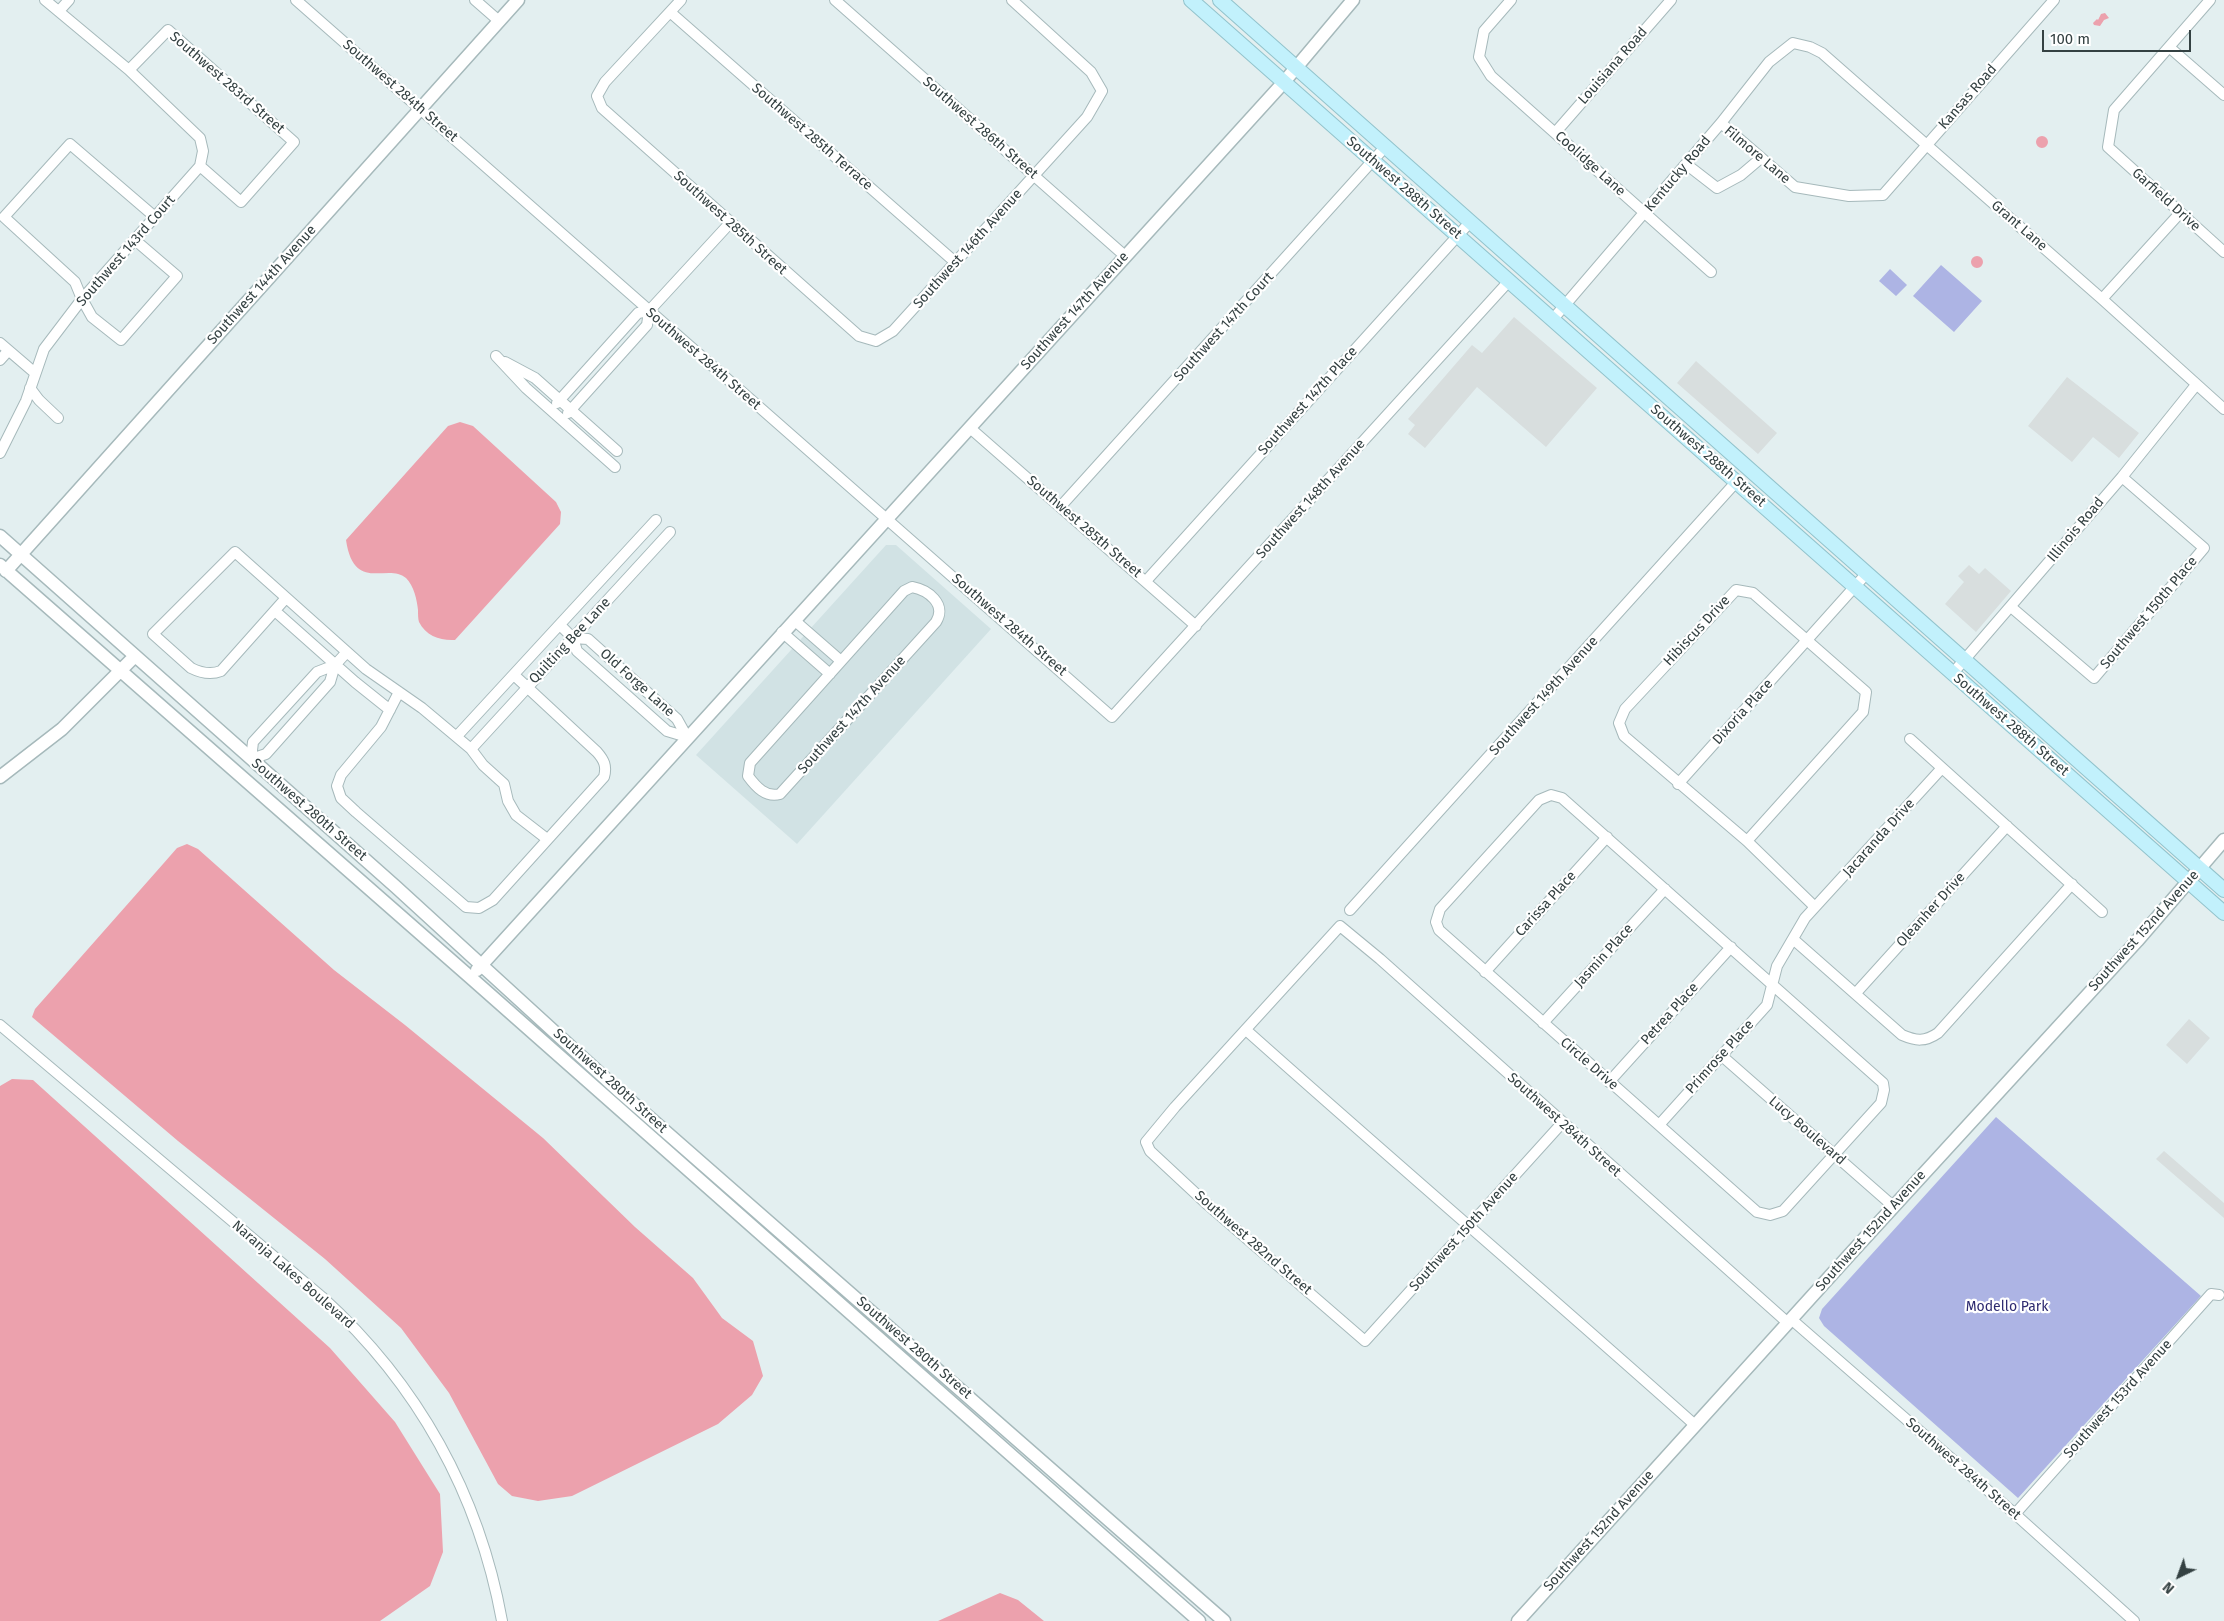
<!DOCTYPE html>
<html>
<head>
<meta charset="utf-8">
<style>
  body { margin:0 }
  #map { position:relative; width:2224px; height:1621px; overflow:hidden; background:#e3eff0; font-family:"Fira Sans",sans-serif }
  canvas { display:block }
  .north { position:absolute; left:2154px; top:1551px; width:50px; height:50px; -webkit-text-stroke:4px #fff; paint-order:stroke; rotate:222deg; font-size:14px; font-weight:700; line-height:20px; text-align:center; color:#344142 }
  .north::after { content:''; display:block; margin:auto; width:18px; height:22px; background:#344142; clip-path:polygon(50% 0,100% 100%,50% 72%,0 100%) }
  .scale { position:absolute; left:2042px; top:30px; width:149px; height:22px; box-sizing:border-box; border:2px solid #344142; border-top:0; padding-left:6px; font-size:15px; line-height:18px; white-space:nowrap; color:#344142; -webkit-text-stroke:4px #fff; paint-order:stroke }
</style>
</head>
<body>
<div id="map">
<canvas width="2224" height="1621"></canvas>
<div class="north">N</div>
<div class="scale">100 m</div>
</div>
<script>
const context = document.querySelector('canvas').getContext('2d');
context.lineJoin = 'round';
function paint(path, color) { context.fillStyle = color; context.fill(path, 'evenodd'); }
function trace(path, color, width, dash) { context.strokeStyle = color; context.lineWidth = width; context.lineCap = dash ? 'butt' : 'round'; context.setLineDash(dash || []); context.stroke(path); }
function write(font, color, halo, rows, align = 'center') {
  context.font = font + ' "Fira Sans",sans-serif'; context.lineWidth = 4.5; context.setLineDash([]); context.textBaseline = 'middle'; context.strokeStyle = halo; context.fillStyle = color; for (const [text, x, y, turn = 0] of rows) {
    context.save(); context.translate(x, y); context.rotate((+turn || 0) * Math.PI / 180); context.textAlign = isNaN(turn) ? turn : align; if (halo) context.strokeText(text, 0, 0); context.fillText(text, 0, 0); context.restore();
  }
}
const residential = new Path2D(`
  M886,545H896L991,629L797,844L696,755Z`);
const green = new Path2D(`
  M1941,265L1982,301L1954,332L1913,296Z
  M1890,269L1907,285L1896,296L1879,281Z
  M1996,1117L2201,1296L2018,1498L1824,1326L1819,1318L1822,1309Z`);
const parking = new Path2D(`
  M1514,317L1597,388L1546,447L1477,387L1425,448L1408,434L1415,425L1408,419L1472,345L1482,353Z
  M1696,361L1777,433L1758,454L1677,383Z
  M2067,377L2139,433L2119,458L2093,437L2072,462L2028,426Z
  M1969,565L1979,574L1985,568L2011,591L1976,632L1945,604L1964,582L1958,576Z
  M2189,1019L2210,1038L2187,1064L2166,1045Z
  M2164,1151L2224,1203V1218L2156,1159Z`);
const water = new Path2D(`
  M2105,13L2109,18L2104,20L2100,26L2094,25L2093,23L2097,19L2098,20L2101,14Z
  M2036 142a6 6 0 1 1 12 0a6 6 0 1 1-12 0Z
  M1971 262a6 6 0 1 1 12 0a6 6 0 1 1-12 0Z
  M460,422L473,426L556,502L561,512L560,524L455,640C441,641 426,636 419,622C418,619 418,614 418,610C417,600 414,586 406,578C388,562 354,594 346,540L448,426Z
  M187,844L198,849L334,970L405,1025L543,1138L635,1227L693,1278L722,1318L753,1341L763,1376L752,1395L718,1424L572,1496L538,1501L512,1496L498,1484L449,1393L401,1328L325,1259L178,1141L32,1017L35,1009L163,864L177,848Z
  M12,1079L33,1080L330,1348L395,1422L440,1494L443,1552L430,1586L380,1621H0V1086Z
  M1000,1593L1018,1600L1044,1621H938Z`);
const minor = new Path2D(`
  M296,0L1112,717L1509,281
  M475,0L499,21
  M681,0L605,82L597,96L602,108L859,336L876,341L893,331L1087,117L1102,91L1091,72L1012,0
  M835,0L1125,256
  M1511,0L1484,31L1479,57L1491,76L1711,272
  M2210,0L2114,110L2108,147L2224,252
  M59,11L69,0
  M670,12L955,262
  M2169,47L2224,95
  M129,70L168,30L294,142L241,202L200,166
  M1721,123L1795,187L1849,196L1883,195L2054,0
  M1555,133L1671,0
  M1686,164L1717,188L1741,175L1761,158
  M135,240L177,276L121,340L92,317L82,299L75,282L4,217L70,144L155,217
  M2102,299L2180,213
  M649,311L730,223
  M1553,319L1721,123L1769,62L1793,43L1810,47L1822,53L2102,299L2224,409
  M0,343L35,373
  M496,356L526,388L615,467
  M0,360L8,351
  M505,362L535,378L617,451
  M30,388L39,400L58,418
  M557,403L638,313L649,311
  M568,413L647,325L649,311
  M970,428L1196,626
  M0,453L26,401L44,349L82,299L200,166L203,151L200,138L129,70L45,0
  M1061,506L1386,146
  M1146,581L1471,221
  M912,587C928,590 947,604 936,622L780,794C766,798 756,787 748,776L750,763L904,591Z
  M286,598L221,671C211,675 201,673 191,668L153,634L235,552L366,669L422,708L471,749L483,765L504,784L508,801L516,815L547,839
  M2011,607L2094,678L2204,548L2122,477
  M275,611L355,682L390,710
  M794,620L841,661
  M560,625L573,638L577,651L667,731L687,737
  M782,632L830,674
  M573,638L588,639L677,719L687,737
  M335,665L330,682L266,754L251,759L253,742L317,672L335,665L347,652
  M1953,673L2122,477L2196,385
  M399,692L381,727L341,775L337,786L341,798L356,812L466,907L479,908L493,900L604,777C607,766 604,760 597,752L514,675
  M457,736L656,520
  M1910,739L2102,912
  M471,749L670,532
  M1678,784L1867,573
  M1551,795L1562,798L1883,1083L1884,1090L1881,1103L1783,1211L1770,1215L1757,1212L1439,930L1436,922L1440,909L1539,800Z
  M1747,841L1863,712L1866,692L1753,593L1736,590L1625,709L1619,723L1624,736L1747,841L1815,907
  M1350,910L1737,481
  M1793,939L1902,1035C1916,1041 1925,1042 1938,1033L2072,884
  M1485,972L1607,837
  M1856,993L2007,826
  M1543,1023L1665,889
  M0,1025L322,1297C418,1384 479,1494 502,1621
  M1246,1030C1395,1163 1546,1292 1695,1425
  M1722,1056L1893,1206
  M1609,1082L1731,947
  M1563,1122L1365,1341L1208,1205L1150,1151L1146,1142L1175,1107L1340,926L1380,959L1788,1323
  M1659,1125L1767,1005L1777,966L1805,918L1942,768
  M1791,1319L2015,1514L2134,1621
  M2015,1514L2211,1294L2219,1295`);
const tertiary = new Path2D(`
  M0,536L396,887L618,1090L1224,1621
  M0,565L470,977L1199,1621
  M6,571L518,0
  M0,777L62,729L135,656
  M477,970L1284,82L1353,0
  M1518,1621L1852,1252L2137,941L2224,840`);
const secondary = new Path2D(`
  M1191,0L2224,913
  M1220,0L2224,890`);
const streetNames = [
  ["Louisiana Road",1613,66,-49],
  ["Southwest 283rd Street",227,83,41],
  ["Southwest 284th Street",400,91,41],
  ["Kansas Road",1968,97,-49],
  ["Southwest 286th Street",980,128,41],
  ["Southwest 285th Terrace",812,137,41],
  ["Filmore Lane",1757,155,40],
  ["Coolidge Lane",1590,164,42],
  ["Kentucky Road",1678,174,-50],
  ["Southwest 288th Street",1404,188,41],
  ["Garfield Drive",2166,200,42],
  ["Southwest 285th Street",730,223,42],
  ["Grant Lane",2019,226,41],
  ["Southwest 146th Avenue",968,249,-48],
  ["Southwest 143rd Court",126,251,-49],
  ["Southwest 144th Avenue",262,285,-48],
  ["Southwest 147th Avenue",1075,311,-48],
  ["Southwest 147th Court",1224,327,-48],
  ["Southwest 284th Street",703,359,41],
  ["Southwest 147th Place",1308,401,-48],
  ["Southwest 288th Street",1708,456,41],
  ["Southwest 148th Avenue",1311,499,-48],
  ["Southwest 285th Street",1084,527,41],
  ["Illinois Road",2076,530,-50],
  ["Southwest 150th Place",2149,613,-50],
  ["Southwest 284th Street",1009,625,41],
  ["Hibiscus Drive",1697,631,-47],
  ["Quilting Bee Lane",570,641,-47],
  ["Old Forge Lane",637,683,42],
  ["Southwest 149th Avenue",1544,696,-48],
  ["Dixoria Place",1743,712,-48],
  ["Southwest 147th Avenue",852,715,-48],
  ["Southwest 288th Street",2011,725,41],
  ["Southwest 280th Street",309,810,41],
  ["Jacaranda Drive",1879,838,-48],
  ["Carissa Place",1546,904,-48],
  ["Oleanher Drive",1931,910,-48],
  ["Southwest 152nd Avenue",2144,931,-48],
  ["Jasmin Place",1604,956,-48],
  ["Petrea Place",1670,1014,-48],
  ["Primrose Place",1720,1057,-48],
  ["Circle Drive",1589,1064,41],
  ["Southwest 280th Street",610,1081,42],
  ["Southwest 284th Street",1564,1125,42],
  ["Lucy Boulevard",1807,1131,41],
  ["Southwest 152nd Avenue",1871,1231,-48],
  ["Southwest 150th Avenue",1464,1232,-48],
  ["Southwest 282nd Street",1253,1243,41],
  ["Naranja Lakes Boulevard",293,1275,41],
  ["Southwest 280th Street",914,1348,41],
  ["Southwest 153rd Avenue",2118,1399,-48],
  ["Southwest 284th Street",1963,1469,41],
  ["Southwest 152nd Avenue",1599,1531,-48]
];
const parkNames = [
  ["Modello Park",2007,1307]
];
paint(residential, '#d1e2e4');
paint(green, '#adb4e4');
paint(parking, '#d8dede');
paint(water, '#eca1ad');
trace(minor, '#a6b9bb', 12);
trace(tertiary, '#a6b9bb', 15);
trace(secondary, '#92c3cc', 16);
trace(minor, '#fff', 10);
trace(tertiary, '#fff', 12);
trace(secondary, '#c2f1fc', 14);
write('14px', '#344142', '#fff', streetNames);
write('14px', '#2d2a70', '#fff', parkNames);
</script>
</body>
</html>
